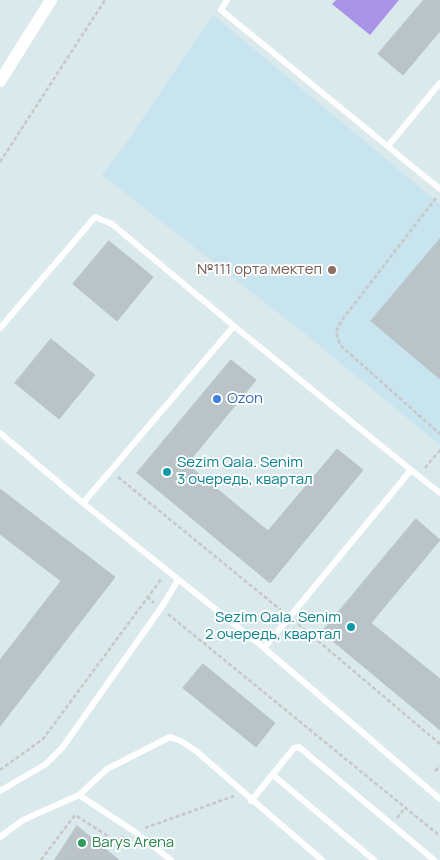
<!DOCTYPE html>
<html>
<head>
<meta charset="utf-8">
<style>
  body { margin:0 }
  canvas { display:block; background:#dae9ec }
</style>
</head>
<body>
<canvas width="440" height="860"></canvas>
<script>
const context = document.querySelector('canvas').getContext('2d');
context.lineJoin = 'round';
function paint(path, color) { context.fillStyle = color; context.fill(path, 'evenodd'); }
function trace(path, color, width, dash) { context.strokeStyle = color; context.lineWidth = width; context.lineCap = dash ? 'butt' : 'round'; context.setLineDash(dash || []); context.stroke(path); }
function write(font, color, halo, rows, align = 'center') {
  context.font = font + ' Manrope,sans-serif'; context.lineWidth = 4; context.setLineDash([]); context.textBaseline = 'middle'; context.strokeStyle = halo; context.fillStyle = color; for (const [text, x, y, turn = 0] of rows) {
    context.save(); context.translate(x, y); context.rotate((+turn || 0) * Math.PI / 180); context.textAlign = isNaN(turn) ? turn : align; if (halo) context.strokeText(text, 0, 0); context.fillText(text, 0, 0); context.restore();
  }
}
const education = new Path2D(`
  M213,15L440,204V445L309,337L102,175L124,146Z`);
const green = new Path2D(`
  M336,0H399L370,35L332,4Z`);
const building = new Path2D(`
  M424,0H440V31L403,75L378,54Z
  M440,239V379L371,321Z
  M109,241L153,277L117,321L73,284Z
  M51,339L95,375L59,419L15,383Z
  M231,360L256,380L187,464L268,531L337,449L363,470L270,583L137,473Z
  M0,489L115,577L0,726V660L61,581L0,534Z
  M416,519L440,540L371,623L440,679V730L322,632Z
  M203,664L275,723L256,747L183,688Z
  M77,826L119,860H55Z`);
const path = new Path2D(`
  M0,162L105,0
  M436,198L342,320L336,332L340,345L440,434
  M425,468L440,450
  M118,477L282,611
  M147,597L154,603
  M168,614L440,836
  M298,624L440,744
  M0,770L43,739L162,578
  M435,771L440,766
  M397,818L405,808
  M145,828L234,796
  M41,860L75,815L114,840L124,837`);
const lane = new Path2D(`
  M227,0L221,10L440,189
  M388,146L440,83
  M0,328L95,217L112,224L234,326
  M0,433L83,503L264,648L440,799
  M83,503L234,326L411,470
  M264,648L411,470L440,493
  M273,775L374,860
  M0,791L46,764L62,748L161,608L178,580
  M79,795L135,832L171,860
  M251,801L294,748L299,747L434,860
  M0,837L23,820L79,795L107,769L170,737L181,741L196,751L322,860`);
const street = new Path2D(`
  M0,81L51,0`);
const markers = [
  [332,270,5,"#8d6e63"],
  [217,399,5,"#3f7fe0"],
  [167,472,5,"#0f9aa8"],
  [351,627,5,"#0f9aa8"],
  [82,843,5,"#2e9e5b"]
];
const educationNames = [
  ["№111 орта мектеп",322,270]
];
const shopNames = [
  ["Ozon",227,399]
];
const cultureNames = [
  ["Sezim Qala. Senim",177,463],
  ["3 очередь, квартал",177,480],
  ["Sezim Qala. Senim",341,618,"right"],
  ["2 очередь, квартал",341,635,"right"]
];
const leisureNames = [
  ["Barys Arena",92,843]
];
paint(education, '#c8e4ef');
paint(green, '#a993e7');
paint(building, '#bac4c8');
trace(building, '#b4c3c8', 1);
trace(path, '#c7c7c7', 2.5, [4, 2.5]);
trace(lane, '#fff', 6);
trace(street, '#fff', 12);
for (const [x, y, r, color] of markers) { const dot = new Path2D(); dot.arc(x, y, r, 0, 2 * Math.PI); context.fillStyle = color; context.fill(dot); trace(dot, '#fff', 2); }
write('15px', '#785e54', '#fff', educationNames, 'right');
write('15px', '#366cbe', '#fff', shopNames, 'left');
write('15px', '#0d838f', '#fff', cultureNames, 'left');
write('15px', '#27864d', '#fff', leisureNames, 'left');
</script>
</body>
</html>
